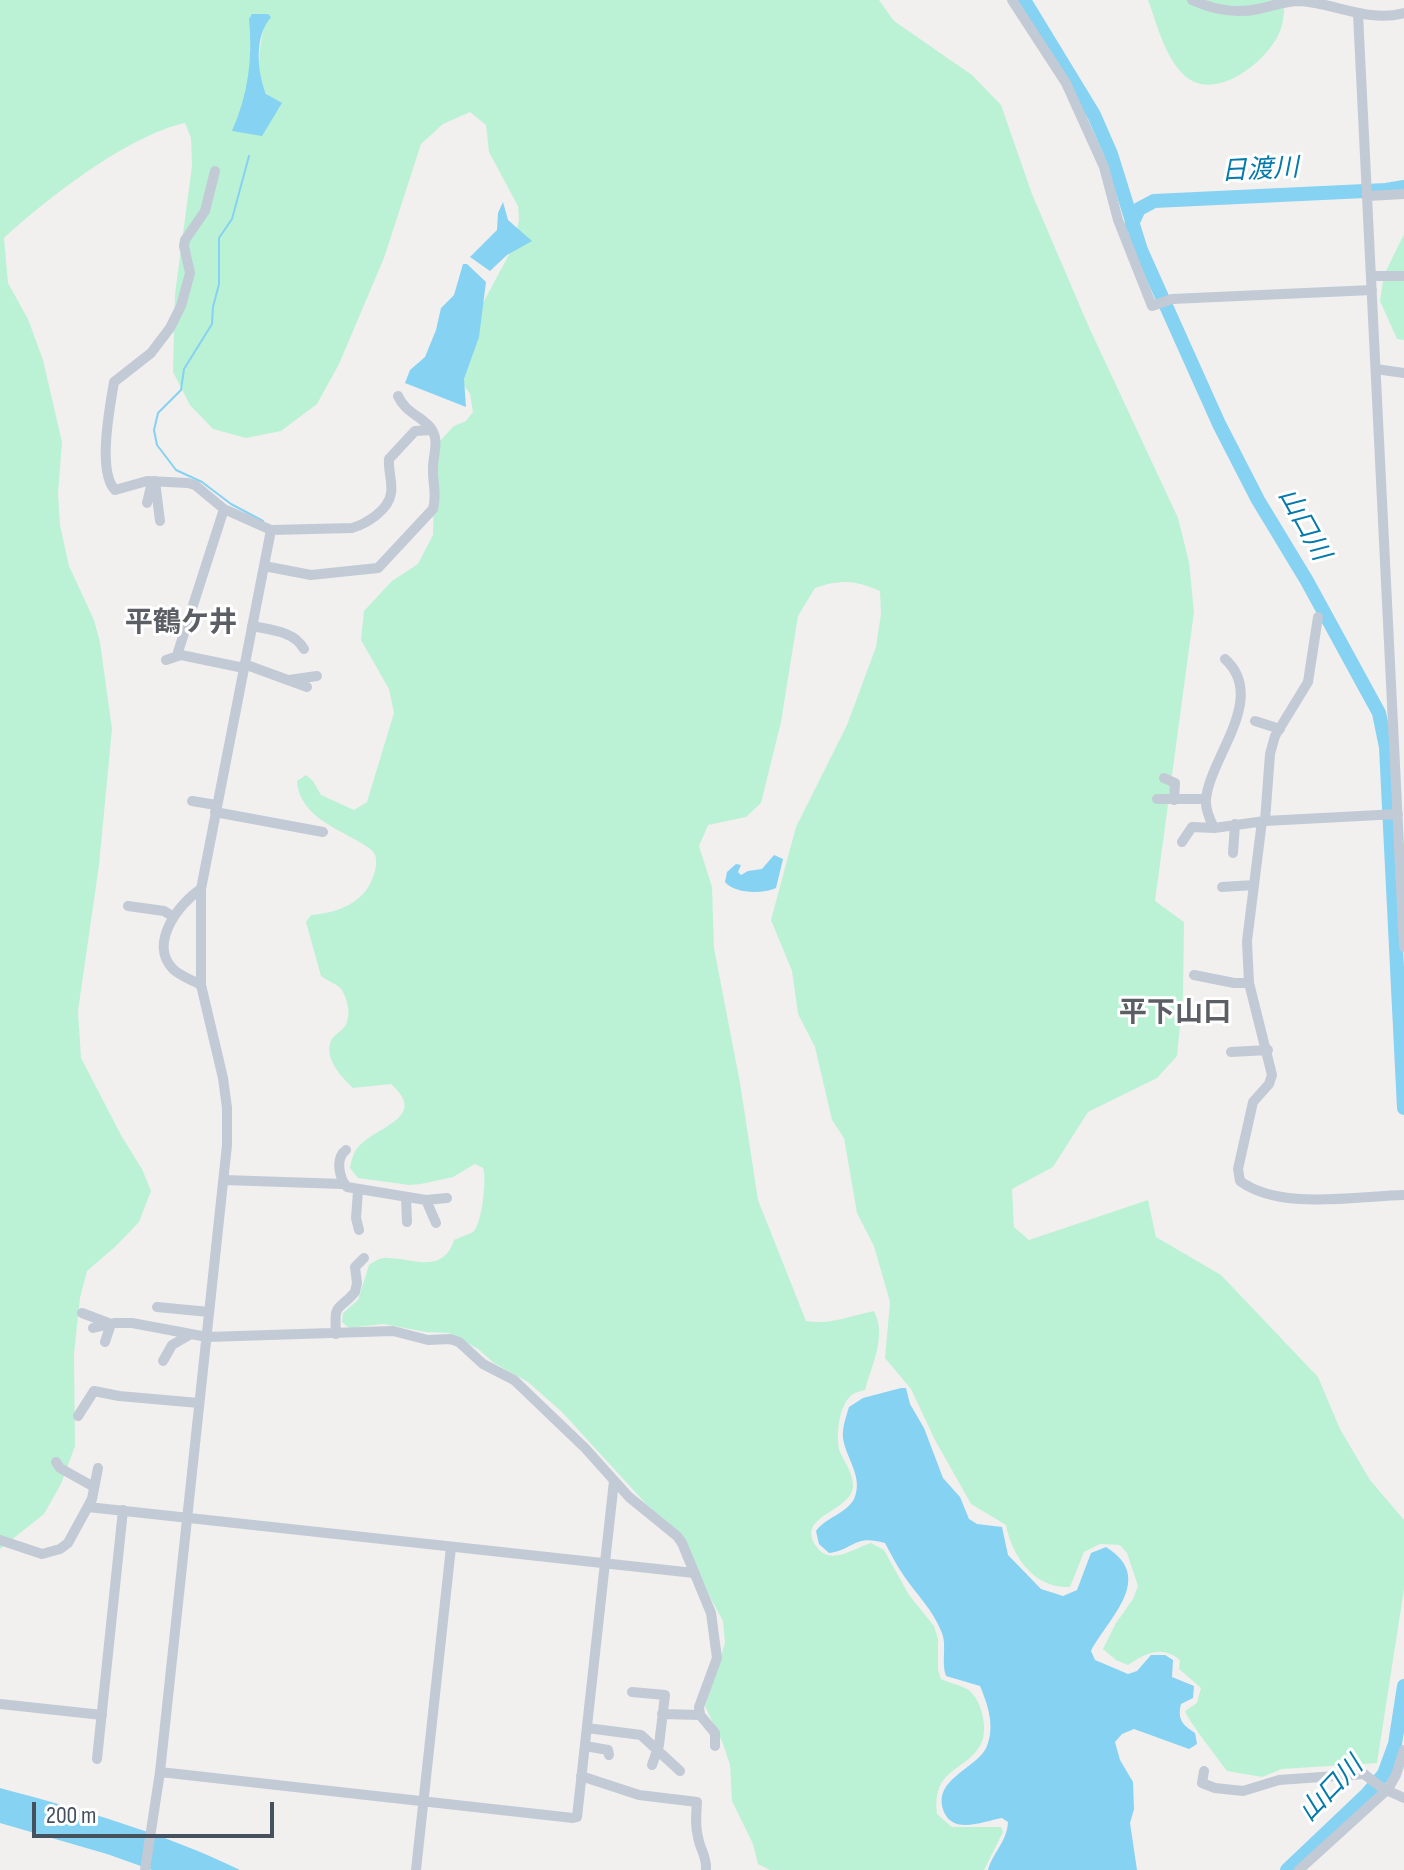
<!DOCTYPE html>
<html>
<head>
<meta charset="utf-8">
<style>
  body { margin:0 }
  #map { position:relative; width:1404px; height:1870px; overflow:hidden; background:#f2efef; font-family:"Sofia Sans Condensed",sans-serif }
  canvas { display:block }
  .scale { position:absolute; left:32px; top:1802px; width:242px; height:36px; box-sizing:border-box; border:4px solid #46515e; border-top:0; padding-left:10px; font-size:24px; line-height:28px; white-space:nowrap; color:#46515e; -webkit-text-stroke:6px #fff; paint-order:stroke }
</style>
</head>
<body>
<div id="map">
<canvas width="1404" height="1870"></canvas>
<div class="scale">200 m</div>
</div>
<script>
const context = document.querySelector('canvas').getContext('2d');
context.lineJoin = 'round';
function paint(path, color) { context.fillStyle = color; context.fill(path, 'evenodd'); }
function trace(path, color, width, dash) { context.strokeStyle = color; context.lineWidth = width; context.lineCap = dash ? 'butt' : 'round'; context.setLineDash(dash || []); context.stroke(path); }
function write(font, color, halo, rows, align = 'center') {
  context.font = font + ' "Sofia Sans Condensed","Noto Sans JP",sans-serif'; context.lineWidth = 6; context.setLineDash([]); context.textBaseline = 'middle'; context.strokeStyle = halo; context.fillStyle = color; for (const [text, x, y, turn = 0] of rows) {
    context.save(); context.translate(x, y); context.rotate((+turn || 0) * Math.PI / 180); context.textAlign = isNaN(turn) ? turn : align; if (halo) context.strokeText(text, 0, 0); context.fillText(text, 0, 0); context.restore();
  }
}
const green = new Path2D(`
  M0,0H879L894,21L972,75L1001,105L1032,194L1088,325L1178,518L1189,562L1194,612L1155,901L1184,922L1183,995L1177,1056L1157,1078L1088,1112L1053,1167L1012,1189L1014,1227L1029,1240L1148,1200L1156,1237L1221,1275L1318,1377L1340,1429L1370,1480L1404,1520V1589L1377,1763L1282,1769L1262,1777L1227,1771C1219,1760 1187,1719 1185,1711L1197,1703L1201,1688L1179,1669L1180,1660C1161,1645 1147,1653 1128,1665L1116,1660L1103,1649L1116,1623L1133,1599L1138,1586L1127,1553L1120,1545L1100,1544L1084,1552L1070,1587C1035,1589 1012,1557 1006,1525L971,1504L935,1440L911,1389L885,1358L890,1302L874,1246L857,1213L844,1138L832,1120L815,1047L798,1014L792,971L771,920L796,827L847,725L876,647L881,614L880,591C855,580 840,579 815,588L798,616L781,722L761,803L746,817L708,825L699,846L712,887L714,948L740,1083L758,1200L806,1321C833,1325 848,1316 874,1311C887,1336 872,1364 865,1390C861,1391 856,1392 853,1394C839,1403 835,1437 840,1452C845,1463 853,1473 853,1486C852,1512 795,1515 816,1546C830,1567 854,1548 871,1543L884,1550L909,1595L934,1626L938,1639V1670L941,1679C949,1683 957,1684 965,1688C981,1695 989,1729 981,1744C965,1773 932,1767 937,1814L952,1827H1001L1003,1832L984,1870H770L758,1864L753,1844L732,1801L730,1765L723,1744L705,1706L725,1643L723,1621L712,1601L681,1533L647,1505L562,1412L528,1382L494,1363L478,1349L449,1333L426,1332L383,1324L349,1328L342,1322L343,1313L358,1300L369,1265C374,1262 381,1257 387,1258C412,1258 443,1275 454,1240C460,1237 468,1235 473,1232C482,1225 487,1177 483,1168L475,1164L453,1177L421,1184L409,1185L358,1178L350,1168C352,1159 353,1152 360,1145C380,1125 428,1117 391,1084L353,1088C341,1077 322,1056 332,1039C335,1034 342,1031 345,1026C352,1015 347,999 342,990C338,984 327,981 321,976L306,922L311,915C339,913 366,902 374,874C376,869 377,860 375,855C372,848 362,844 356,840C331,826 299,813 297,781L306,775L313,781L321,795L354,810L367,802L394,713L389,689L361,640L364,611L392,581L418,564L433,535L435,446L454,426L466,421L473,412L470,394L463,384L483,303L513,247L519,220L518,206L489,152L486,125L470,112L443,124L421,144L384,258L339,364L317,404L281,431L246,438L213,429L190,405L173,372L175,294L192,166L191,138L185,123C127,136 49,197 4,238L8,283L28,319L43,360L62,442L58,494L60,525L69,566L94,620L100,642L112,729L99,865L78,1011L81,1058L122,1137L142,1169L151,1191L139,1222L116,1246L87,1271L80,1298L74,1354L75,1446L61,1484L44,1514L0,1549ZM268,14C261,35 253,73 266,93C269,98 276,103 280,107L271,117L265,131H233L242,107L251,63L252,45Z
  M1148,0H1285C1284,10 1284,22 1280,31C1268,62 1212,106 1182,73C1164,54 1157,24 1148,0Z
  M1404,234V340L1397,339L1380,301L1384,275Z`);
const water = new Path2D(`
  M252,14H268L271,17C254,37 257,71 266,94L282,103L262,136L232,131C248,95 253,58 249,19Z
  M503,202L508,220L532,241L507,255L490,271L470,257L497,230L498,213Z
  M463,264H467L486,282L479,337L464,379L466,407L405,383L410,370L425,357L436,330L441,308L454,295Z
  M774,855L783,859L776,888C762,894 735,894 725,882L727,872L736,864L741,865L738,872L741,875L748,871L762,869Z
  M901,1388H906L910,1404L924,1428L943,1478L960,1497L969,1519L977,1524L1002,1527L1008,1555L1041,1589L1063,1596L1077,1590L1091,1553L1106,1547C1156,1578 1109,1617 1091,1651L1095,1660L1128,1674L1137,1671L1151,1655H1165L1173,1660L1172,1677L1194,1686L1193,1698L1181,1704C1177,1720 1183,1725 1195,1733L1197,1744L1189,1749L1134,1729L1122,1734L1115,1742L1120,1760L1133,1782L1134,1809L1130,1823L1137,1870H988C993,1852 1007,1842 1008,1822L1002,1818C985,1821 955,1834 945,1814C929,1779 977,1770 987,1746C995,1726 988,1705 980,1686L946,1676C941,1662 947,1646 942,1633C933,1610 917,1595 904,1576C897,1566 891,1554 885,1543C853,1534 854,1550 829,1553L819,1544L816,1531C826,1517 846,1514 854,1499C864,1477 846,1459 843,1438C842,1428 846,1417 849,1407L863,1398Z
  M0,1788C82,1810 164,1833 240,1870H152L107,1854L0,1823Z`);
const stream = new Path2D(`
  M249,156L232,219L219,238V284L213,307L212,324L184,369L181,390L158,413L154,430L157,445L176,470L202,482L231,504L263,521`);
const river = new Path2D(`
  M1024,0L1094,115L1111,154L1141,250L1219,424L1258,500L1307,581L1379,713L1386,747L1404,1108
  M1131,226L1139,209L1154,201L1386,190L1404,187
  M1287,1870L1367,1794L1384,1774L1395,1744L1404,1686`);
const minor = new Path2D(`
  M1012,0L1066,83L1104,167L1118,220L1152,306L1172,299L1372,290
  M1192,0C1212,9 1236,14 1258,9C1272,6 1286,1 1300,1C1335,3 1368,23 1404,13
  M1358,14L1404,947
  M1368,196L1404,194
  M1372,276H1404
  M1376,369L1404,373
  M155,481L160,521
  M147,503L152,482
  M224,509L178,652L181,655L244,668
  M271,530L352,528C366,524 389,510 391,493C393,483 388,471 389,459L415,431L432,430
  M264,566L311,575L378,568L433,509C437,496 433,485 433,471C432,456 441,440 430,427C419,415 405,412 398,396
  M252,626C271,630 294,631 304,649
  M166,660L181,655
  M244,664L307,687
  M289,680L317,676
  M1255,721L1280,729
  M1164,778L1175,783L1174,800
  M1157,799H1205
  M192,801L216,805
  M215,812L323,832
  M1262,821L1247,941L1249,983L1272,1075L1269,1084L1253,1102L1238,1169L1240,1181C1280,1211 1357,1196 1404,1195
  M1265,821L1270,754L1275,736L1308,682L1318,617
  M1214,828C1210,820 1205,808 1206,799C1210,757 1268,698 1225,659
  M1182,842L1192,827L1214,828L1265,821L1398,814
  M1233,853L1235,824
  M1222,887L1254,885
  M128,906L164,911L172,916
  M1194,975L1234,983H1249
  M201,985C192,980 180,976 173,969C148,944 179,903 201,889
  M1231,1052L1268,1050
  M346,1150C335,1158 339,1178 347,1187L426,1200L447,1198
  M224,1180L343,1184
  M358,1191L356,1218L359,1230
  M406,1198L407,1222
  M426,1200L436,1223
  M157,1307L209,1312
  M82,1313L111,1324L105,1342
  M93,1328L114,1323H132L207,1337L393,1331L428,1340L450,1339L459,1342L483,1364L514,1380L585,1448L629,1497L677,1536L682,1543L711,1613L717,1658L699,1707L700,1715L715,1733V1746
  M336,1334C334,1301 337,1313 355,1292L357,1283L355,1267L364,1258
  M163,1361L172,1345L191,1334
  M78,1416L94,1391L119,1396L199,1403
  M56,1462L60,1468L94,1487
  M88,1507L694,1573
  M0,1540L42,1554L60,1549L68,1543L92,1499L98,1468
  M632,1692L665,1695L659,1745L652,1765
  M0,1704L102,1715
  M662,1714L700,1715
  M587,1728L641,1735L680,1771
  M585,1746L608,1750L609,1755
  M97,1759L123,1510
  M1204,1771L1202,1783L1215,1788L1243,1791L1279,1780L1364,1774L1382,1788L1404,1798
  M160,1772L573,1818L577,1817L614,1481
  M581,1776L639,1795L697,1802C696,1814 695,1826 698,1837C700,1850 707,1856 706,1870
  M145,1870L160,1772L227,1145V1108L223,1078L201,985V889L271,530L224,509L195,485L188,483L147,481L115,490C97,471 110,407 114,382L151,353L170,328L181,306L190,273L184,246L185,240L205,211L215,171
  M416,1870L451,1547
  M1299,1870L1388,1789L1396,1775L1404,1750`);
const waterNames = [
  ["日渡川",1260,171,-3],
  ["山口川",1303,525,61],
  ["山口川",1332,1790,-46]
];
const quarterNames = [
  ["平鶴ケ井",181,624],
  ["平下山口",1175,1014]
];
paint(green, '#bbf2d5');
paint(water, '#85d2f2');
trace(stream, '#85d2f2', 2);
trace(river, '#85d2f2', 14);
trace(minor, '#c2cad5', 10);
write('italic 26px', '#047aac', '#fff', waterNames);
write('bold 28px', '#5b5f65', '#fff', quarterNames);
</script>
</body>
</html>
